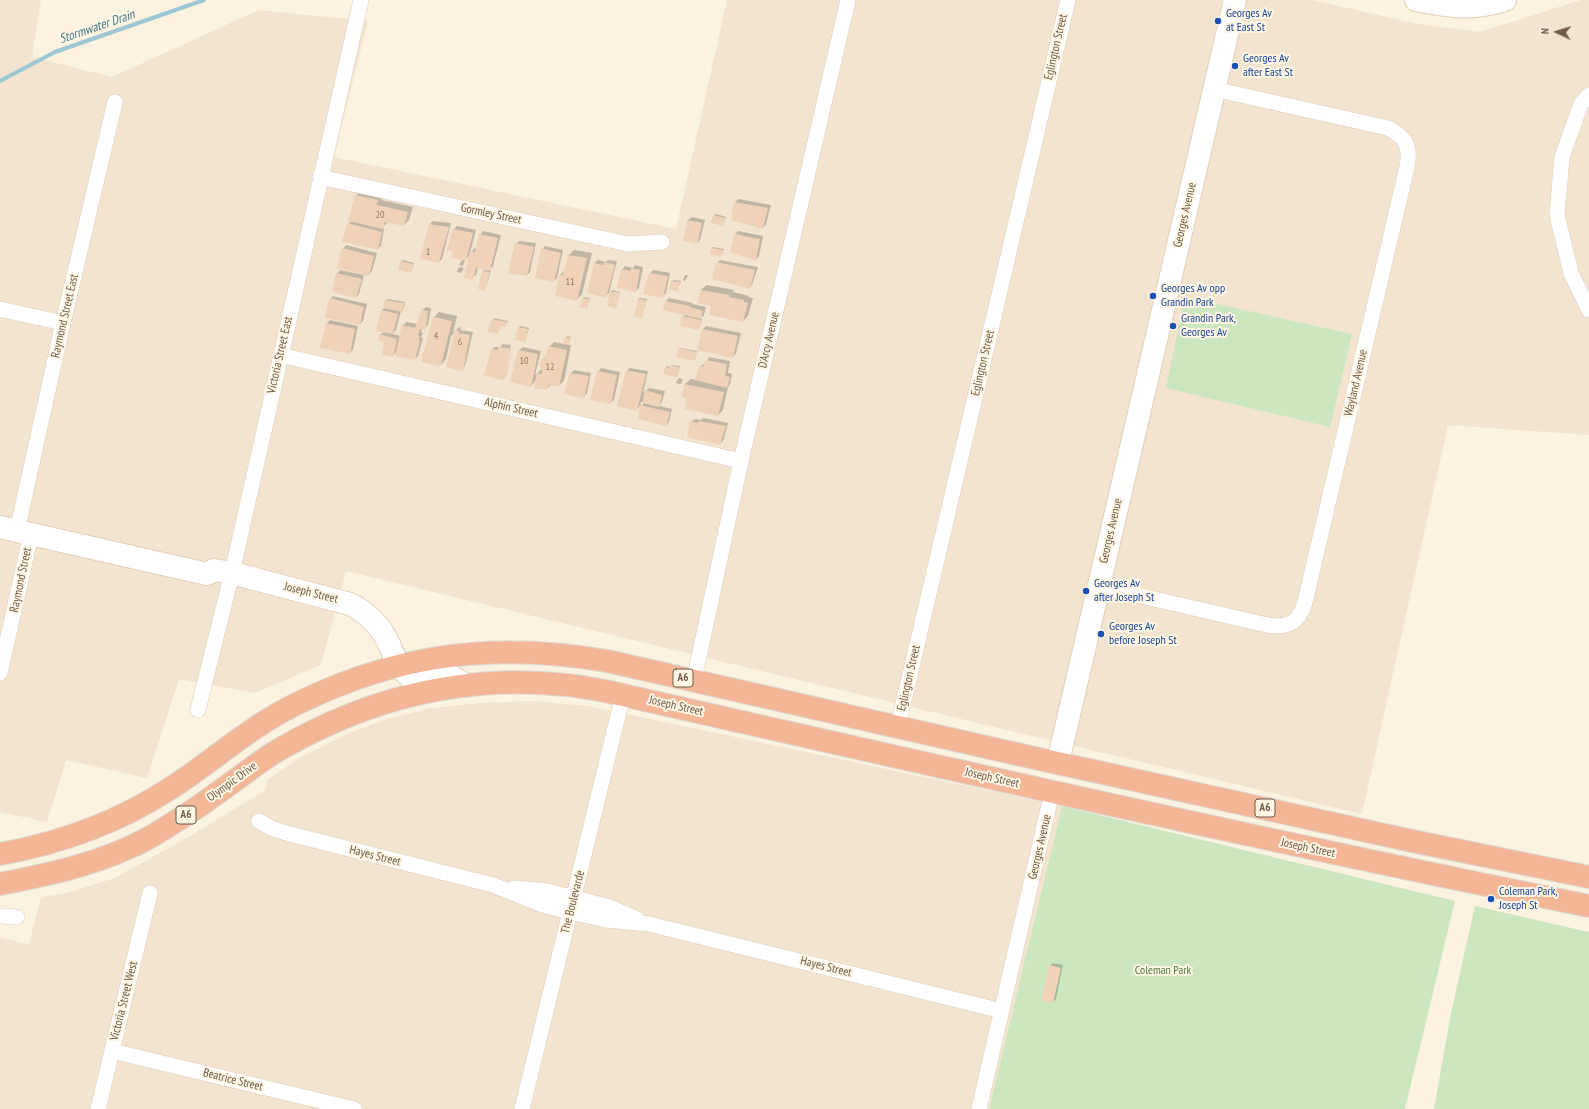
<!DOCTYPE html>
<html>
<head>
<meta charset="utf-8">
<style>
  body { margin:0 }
  #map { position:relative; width:1589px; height:1109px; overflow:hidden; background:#fbf2df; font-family:"PT Sans Narrow",sans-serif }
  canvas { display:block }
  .north { position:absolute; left:1537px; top:12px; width:40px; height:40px; -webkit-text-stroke:3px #fef6e4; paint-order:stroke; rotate:274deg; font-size:11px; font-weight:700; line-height:16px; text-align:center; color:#705948 }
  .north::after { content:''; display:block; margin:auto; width:14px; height:18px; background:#705948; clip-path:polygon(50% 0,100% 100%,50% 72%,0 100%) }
</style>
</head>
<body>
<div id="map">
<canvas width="1589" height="1109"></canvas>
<div class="north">N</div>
</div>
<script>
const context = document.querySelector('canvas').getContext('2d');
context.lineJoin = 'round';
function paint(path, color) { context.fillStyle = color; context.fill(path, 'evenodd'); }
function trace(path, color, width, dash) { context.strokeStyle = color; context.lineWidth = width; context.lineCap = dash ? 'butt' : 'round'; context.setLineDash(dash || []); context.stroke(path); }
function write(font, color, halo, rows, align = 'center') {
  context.font = font + ' "PT Sans Narrow",sans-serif'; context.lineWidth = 4; context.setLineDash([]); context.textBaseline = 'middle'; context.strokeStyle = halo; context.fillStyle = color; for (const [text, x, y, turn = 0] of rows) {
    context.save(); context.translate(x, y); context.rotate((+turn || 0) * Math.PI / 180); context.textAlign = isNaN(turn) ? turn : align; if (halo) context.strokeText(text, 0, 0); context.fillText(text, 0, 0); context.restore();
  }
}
const residential = new Path2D(`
  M0,0H41L32,57L112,77L259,10L368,21L334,157L676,229L727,0H1312L1417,24L1480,32L1581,0H1589V435L1448,425L1362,814L1036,737L346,571L321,665L255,693L179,679L147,778L66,760L47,822L0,812Z
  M533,701L588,706L1062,806L989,1109H0V938L29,944L41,897L67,893L115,878L188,837L266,790L267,780L301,757L347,734L388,719L427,709L479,703Z`);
const green = new Path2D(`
  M1186,297L1352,334L1330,427L1166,388L1183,305Z
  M1062,806L1455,901L1405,1109H989Z
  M1475,906L1589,932V1109H1434L1451,1013Z`);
const shadow = new Path2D(`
  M361,190L383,195L382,200L413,207L409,220L404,225L388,222L382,228H384L381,246L377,249L348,224L351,221L356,196Z
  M739,199L771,205L766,224L763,228L735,202Z
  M716,214L726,217L723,225L714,215Z
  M692,217L705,220L700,240L697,243L684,240L688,220Z
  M433,221L451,223L442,259L439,262L430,224Z
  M457,226L476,230L470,253L475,248L477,249L480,235L483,231L501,235L493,266L489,270L491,271L485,290L479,288L483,271L485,269L478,267L476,275L472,278L470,255L465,260L463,266L459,265L462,260L454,251L449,249L454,229Z
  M738,231L763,236L759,256L756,259L734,235Z
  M519,241L536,243L530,272L527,275L516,244Z
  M346,245L377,253L372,271L369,275L343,249Z
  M545,246L563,250L557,278L554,281L542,249Z
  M713,247L724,249L721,256L712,248Z
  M574,250L592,253L582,294L577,300L560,275L565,270L569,255Z
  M403,260L414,263L411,272L401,261Z
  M598,260L606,262L608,260L617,261L609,293L606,296L588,292L595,263Z
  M720,260L758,267L752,285L749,288L717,263Z
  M635,265L643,267L639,288L635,291L622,270L625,266L633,268Z
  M459,267L464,268L461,273L457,272Z
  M340,270L364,275L359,294L356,297L337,274Z
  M653,270L670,273L666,293L662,297L650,273Z
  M685,275H688L685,281L683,280Z
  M674,280L681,281L677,291L672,281Z
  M707,285L734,290L733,292L749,296V297L753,298L748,316L743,321L712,305L701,290Z
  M612,290L620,292L616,307L611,291Z
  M333,296L367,304L363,321L360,324L330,299Z
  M584,297L590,298L586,308L583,298Z
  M640,298L647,299L642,317L638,299Z
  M669,298L693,303L692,304L706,307L704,315L700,319H702L699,329L683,317L685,314L666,301Z
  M387,299L405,302L403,310L401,311L396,330L392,334L401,336L403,325L407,322L417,324L422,310L426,307L431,308L428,325L424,329L422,328L421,332L423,333L421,338H423L418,356L414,359L397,351L392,356L380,335L384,331L382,310L384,308Z
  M439,312L457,316L453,333L459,327L461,328L460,330L473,332L465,366L462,370L455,332L451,336L446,359L441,365L434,317Z
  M494,318L508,321L505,326L501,325L498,333L493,320Z
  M330,320L358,326L353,350L349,353L327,323Z
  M520,326L529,328L525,341L519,328Z
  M706,326L741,333L736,353L733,357L703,329Z
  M567,336L571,337L568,345H571L564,381L558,386L552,384L547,389L536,380L531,386L512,381L519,350L523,347L541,351L535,375L543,368L541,361L547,355L549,347L554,342L564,344Z
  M503,344L511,345L503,377H505L513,346L506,376L503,379L491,350L495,347H500Z
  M680,348L697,351L695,359L694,360L679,349Z
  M709,357L730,361L728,373L732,374L730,384L728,387L723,410L718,415L688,397L683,396L685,384L691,379L696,380L700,367L703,364H705Z
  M672,365L680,366L677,376L664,373L666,367L667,366L670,367Z
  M601,368L620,372L614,400L610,403L598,372Z
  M630,368L648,371L643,393L649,388L665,391L662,402L659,406L672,409L669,422L666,425L641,406L645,402H641L640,406L637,409L626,371Z
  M574,370L591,373L587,393L584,397L566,393L571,373Z
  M679,378L683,379L681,384L676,383Z
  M703,418L728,423L723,441L719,444L691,422L695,419L701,420Z
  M1053,963L1063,965L1056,999L1053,1002L1049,966Z`);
const stream = new Path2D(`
  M0,81L55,52L204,0`);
const building = new Path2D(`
  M355,195L378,200L377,205L408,212L404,226L385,222L383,229L348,221Z
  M734,202L768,208L763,229L731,220Z
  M713,215L725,218L723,226L711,223Z
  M688,220L702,223L697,244L683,241Z
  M347,223L382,232L378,250L342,242Z
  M429,224L449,227L439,263L420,259Z
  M453,229L473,233L466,261L451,258L453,252L447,250Z
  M479,234L498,238L490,271L476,268L473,280L464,278L470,251L475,252Z
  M734,234L760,239L756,260L730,253Z
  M515,243L534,247L527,276L508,273Z
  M342,248L374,256L369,276L337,268Z
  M541,248L561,253L554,282L535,278Z
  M711,248L723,250L721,257L710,254Z
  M568,255L587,258L577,301L555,296L559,275H563Z
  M400,261L413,264L412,273L398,270Z
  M604,262L615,265L606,298L587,293L594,263L604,265Z
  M716,262L755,270L750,289L712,279Z
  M631,268L640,270L636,292L617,288L621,269L630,271Z
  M482,271L490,272L485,291L478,289Z
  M336,273L362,279L356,298L332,292Z
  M649,273L668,276L663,298L643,294Z
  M671,281L680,282L678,292L669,289Z
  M701,290L729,295V297L744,300V302L748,303L743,322L709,315L711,306L697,303Z
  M610,291L620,293L616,308L607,306Z
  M329,298L364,307L360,325L325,318Z
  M582,298L589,299L587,309L580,308Z
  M638,299L647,300L642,318L634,316Z
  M385,300L404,303L402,312L383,308Z
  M665,301L690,306V307L703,311L701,319L663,310Z
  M381,310L398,314L393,334L376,331Z
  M422,310L428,311L427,316H428L425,330L420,329L418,336H420L419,340L420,341L415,360L395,356L402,325L415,328Z
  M682,316L701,320L699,330L680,326Z
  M433,317L452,321L441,366L421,362Z
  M492,319L507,322L506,327L501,326L498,334L488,332Z
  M326,323L355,329L350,354L320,348Z
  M518,327L528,329L525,342L515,340Z
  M702,329L738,336L733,358L697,350Z
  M455,330L459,331L458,333L470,335L463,371L446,367Z
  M379,334L397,339L393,357L382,355L384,342L378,341Z
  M564,337L571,338L569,345L563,344Z
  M548,346L567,350L559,387L549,385L547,390L534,388L537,373L542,374V369L539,366L540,361L545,358Z
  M499,347L511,349L504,380L484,376L491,349L497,350Z
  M678,348L697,352L694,361L676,357Z
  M518,350L538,354L531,387L510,382Z
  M705,360L727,364L725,376L730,377L727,388L695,380L699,366L703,367Z
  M670,365L680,368L677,377L663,374L665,367L669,368Z
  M626,370L646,374L637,411L617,406Z
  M597,371L617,375L611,404L590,400Z
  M570,373L589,376L584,398L564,394Z
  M684,384L724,392L718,416L685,409L687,398L682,397Z
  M645,390L662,395L659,407L642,403Z
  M640,405L670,412L666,426L638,419Z
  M690,421L697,423L699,421L726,426L720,445L687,437Z
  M1049,965L1061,968L1053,1003L1041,1001Z`);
const street = new Path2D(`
  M1589,95L1581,104L1562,157L1557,215L1571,273L1589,310
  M320,177L628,244L662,242
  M0,309L63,323
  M280,355L741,461
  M17,531L63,323L115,102
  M1098,586L1267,625C1288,628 1299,623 1305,602L1407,167C1411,147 1406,137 1388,128L1214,89
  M0,673L31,534
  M694,680L741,461L848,0
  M198,710L232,573L361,0
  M898,726L1068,0
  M259,821L271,828L286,833L493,885L543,905L570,912L606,920L649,924L1002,1011
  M514,888L547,891L610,907L637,919
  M0,916L17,917
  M112,1051L354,1109
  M98,1109L150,893
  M522,1109L623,695
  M979,1109L1052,792`);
const secondary = new Path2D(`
  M1416,0C1449,7 1473,10 1505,0
  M0,527L207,574L214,570L232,573L350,604C365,611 383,628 389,644C394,655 398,668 409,676L412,677L449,675L466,685
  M1058,762L1235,0`);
const highway = new Path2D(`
  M0,854C61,843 119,822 171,788C207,765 239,736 276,715C296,703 317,694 339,685C428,650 512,645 607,661L1030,757L1412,841L1589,877
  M0,884C52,874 107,862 154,835C175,822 196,809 216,794C238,779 259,761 282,748C371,697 464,674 567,685C586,687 605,691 623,695C945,768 1266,841 1589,906`);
const markers = [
  [1218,21,4,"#1a4fb4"],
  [1235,66,4,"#1a4fb4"],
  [1153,296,4,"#1a4fb4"],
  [1173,326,4,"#1a4fb4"],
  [1086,591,4,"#1a4fb4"],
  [1101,634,4,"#1a4fb4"],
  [1491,899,4,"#1a4fb4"]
];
const numberNames = [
  ["20",380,215],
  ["1",428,252],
  ["11",570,282],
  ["4",436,336],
  ["6",460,342],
  ["10",524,361],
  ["12",550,367]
];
const shields = [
  [683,678,20],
  [1265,808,20],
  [186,815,20]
];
const shieldNames = [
  ["A6",683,678],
  ["A6",1265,808],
  ["A6",186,815]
];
const transitNames = [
  ["Georges Av",1226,14],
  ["at East St",1226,28],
  ["Georges Av",1243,59],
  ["after East St",1243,73],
  ["Georges Av opp",1161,289],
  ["Grandin Park",1161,303],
  ["Grandin Park,",1181,319],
  ["Georges Av",1181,333],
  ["Georges Av",1094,584],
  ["after Joseph St",1094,598],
  ["Georges Av",1109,627],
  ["before Joseph St",1109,641],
  ["Coleman Park,",1499,892],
  ["Joseph St",1499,906]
];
const streetNames = [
  ["Eglington Street",1056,47,-77],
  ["Gormley Street",491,214,12],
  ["Georges Avenue",1185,215,-77],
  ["Raymond Street East",65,316,-77],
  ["D'Arcy Avenue",769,340,-77],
  ["Victoria Street East",280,355,-77],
  ["Eglington Street",983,363,-77],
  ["Wayland Avenue",1356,383,-77],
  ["Alphin Street",511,408,13],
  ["Georges Avenue",1111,531,-77],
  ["Raymond Street",21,580,-78],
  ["Joseph Street",311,593,14],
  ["Eglington Street",909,678,-77],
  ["Joseph Street",676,706,13],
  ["Joseph Street",992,778,13],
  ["Olympic Drive",232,782,-36],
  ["Georges Avenue",1040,847,-77],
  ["Joseph Street",1308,848,12],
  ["Hayes Street",375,856,14],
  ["The Boulevarde",573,902,-76],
  ["Hayes Street",826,967,14],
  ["Victoria Street West",124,1001,-76],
  ["Beatrice Street",233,1080,14]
];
const parkNames = [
  ["Coleman Park",1163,971]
];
const waterNames = [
  ["Stormwater Drain",97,27,-19]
];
paint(residential, '#f2e4ce');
paint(green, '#cce7bf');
paint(shadow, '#0003');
trace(stream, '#9cc7d4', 4);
paint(building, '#efd2b8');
trace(street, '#decfbc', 16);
trace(secondary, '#e3d0ba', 24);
trace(highway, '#ddd7d3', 24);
trace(street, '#fff', 15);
trace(secondary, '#fff', 22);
trace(highway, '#f3b797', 22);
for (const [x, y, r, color] of markers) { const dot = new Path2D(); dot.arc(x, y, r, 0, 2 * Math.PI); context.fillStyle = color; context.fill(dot); trace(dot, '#fef6e4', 1.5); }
write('10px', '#907764', null, numberNames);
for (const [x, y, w] of shields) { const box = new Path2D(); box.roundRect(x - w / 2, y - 9, w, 18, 3); context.fillStyle = '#fef6e4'; context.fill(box); trace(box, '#705948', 1); }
write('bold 11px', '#705948', null, shieldNames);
write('12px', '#164399', '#fef6e4', transitNames, 'left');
write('12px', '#705948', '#fef6e4', streetNames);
write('12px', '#507a43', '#fef6e4', parkNames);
write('italic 13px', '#46788a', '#fef6e4', waterNames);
</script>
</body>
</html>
